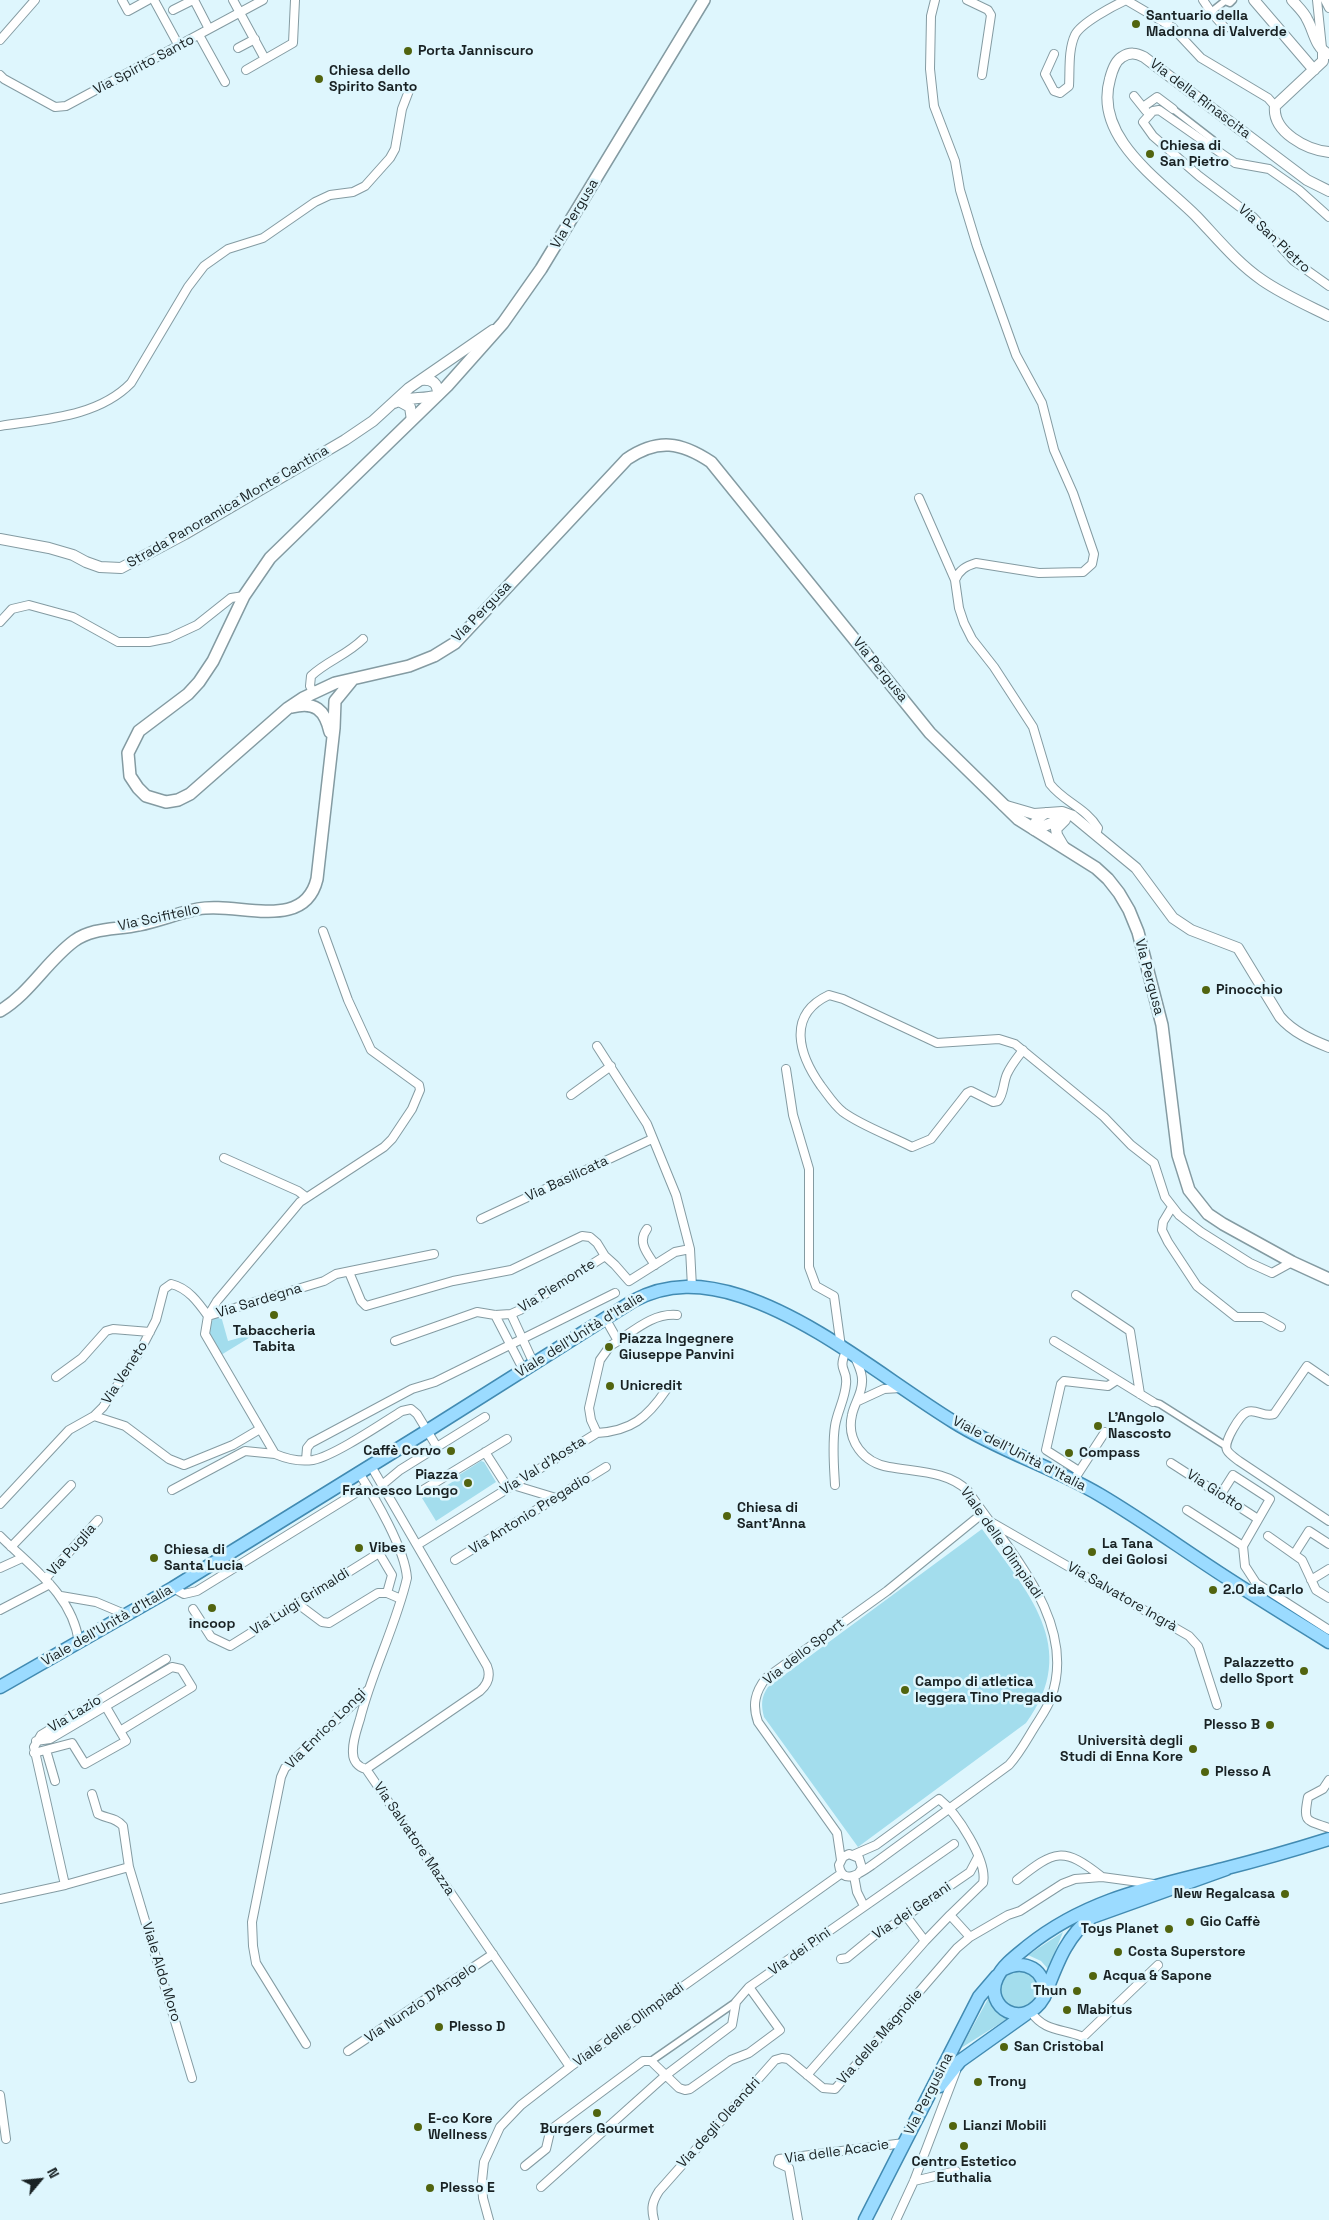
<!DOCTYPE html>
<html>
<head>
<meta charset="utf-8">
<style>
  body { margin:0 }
  #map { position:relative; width:1329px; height:2220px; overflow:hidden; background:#def6fd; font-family:"Space Grotesk",sans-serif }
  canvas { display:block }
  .north { position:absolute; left:15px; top:2155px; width:50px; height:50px; -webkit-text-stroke:4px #def6fd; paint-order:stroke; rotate:62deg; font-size:14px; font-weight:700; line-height:20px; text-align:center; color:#192224 }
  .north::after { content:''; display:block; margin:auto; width:18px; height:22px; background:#192224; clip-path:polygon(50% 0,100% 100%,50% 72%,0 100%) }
</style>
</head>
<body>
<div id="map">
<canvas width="1329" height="2220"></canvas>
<div class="north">N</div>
</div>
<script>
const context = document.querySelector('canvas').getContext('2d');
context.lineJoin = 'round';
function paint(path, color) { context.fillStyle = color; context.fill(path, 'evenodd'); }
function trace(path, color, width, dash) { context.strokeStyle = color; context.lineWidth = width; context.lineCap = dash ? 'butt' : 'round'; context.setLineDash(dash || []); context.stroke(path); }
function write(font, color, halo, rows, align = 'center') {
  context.font = font + ' "Space Grotesk",sans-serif'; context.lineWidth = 5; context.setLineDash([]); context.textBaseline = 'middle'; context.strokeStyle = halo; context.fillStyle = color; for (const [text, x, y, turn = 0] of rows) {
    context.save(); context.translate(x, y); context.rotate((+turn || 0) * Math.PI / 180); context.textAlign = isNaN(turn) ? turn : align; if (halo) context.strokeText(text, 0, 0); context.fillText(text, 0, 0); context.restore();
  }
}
const green = new Path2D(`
  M221,1316L228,1341L257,1333L221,1355L208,1330L213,1319Z
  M481,1461L484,1462L496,1482L436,1521L422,1498L432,1491L435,1493L460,1477L459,1475Z
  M982,1529C1026,1591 1082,1647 1026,1723L858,1847L764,1717C761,1705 761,1697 768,1687Z
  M1063,1932L1048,1969L1041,1961L1028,1955Z
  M999 1989a20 20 0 1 1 40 0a20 20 0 1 1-40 0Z
  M988,1999L998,2014L1007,2019L961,2048Z`);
const pedestrian = new Path2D(`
  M1211,12L1225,1L1230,3L1233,0
  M1173,109L1213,140
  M1153,1402L1160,1404L1226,1446
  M651,2061L736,2002`);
const minor = new Path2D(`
  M122,0L128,11L148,0
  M154,0L179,46
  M194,0L209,29
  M233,0L265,59
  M935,0L931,16L930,69L934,106L955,161L960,190L977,246L1016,355L1042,403L1054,450L1073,493L1094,554L1092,564L1083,572L1039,573L976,563C966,566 959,570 955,580
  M967,0L988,10L991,15L982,75
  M1126,0L1172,27L1201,58L1268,98L1275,106
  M1203,0L1211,12L1225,28
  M1317,0L1322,48
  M1325,0L1329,8
  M173,10L193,0
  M199,35L225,82
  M0,40L35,0
  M238,48L255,39
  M1054,54L1045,74L1054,91L1060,93L1069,86C1070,70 1068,50 1075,35C1081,23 1113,6 1126,0
  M246,70L293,43L295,0
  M0,75L4,79L55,107L66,106L263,0
  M1134,96L1146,111
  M1143,107L1157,97L1173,109
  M1329,217L1299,190L1269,169L1235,163L1159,110L1153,111L1143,122L1153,136L1199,176L1253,217L1294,261L1329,286
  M0,426C45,419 98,417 131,383L188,287L204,266L228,249L263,238L315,202L330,195L353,192L365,186L390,158L395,149L402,109L410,88
  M919,498L955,580L959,608L964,623L972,639L994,667L1033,727L1050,784C1064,802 1086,808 1098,828L1096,835
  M0,622L12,609L29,605L73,617L118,642H149L169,638L197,625L231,598L244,596
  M313,692L310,686L311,676C327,661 347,655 363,639
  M597,1046L647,1124L676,1195L690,1249L692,1287
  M1023,1050C1017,1058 1011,1065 1007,1074C1003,1083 1004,1094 998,1101L993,1102L971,1091L967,1093L931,1139L912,1147C891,1136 862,1126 843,1112C834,1105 828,1095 821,1086C799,1055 786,1015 829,995L843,999L937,1043L999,1039L1015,1044L1104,1117L1131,1145L1154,1163L1165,1197L1179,1215L1201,1232L1250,1263L1272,1273L1292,1262
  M786,1069L793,1115L809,1169V1267L816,1286L834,1296L841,1347
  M571,1095L611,1066
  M224,1158L298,1191L306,1197
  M1172,1207L1163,1222L1162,1230L1168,1242L1197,1286L1236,1317H1263L1281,1327
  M481,1219L652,1139
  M647,1229C637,1242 647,1253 655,1265
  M434,1254L336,1274L324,1281L208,1316L205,1334L275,1454C287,1459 300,1462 313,1460C334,1456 381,1424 402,1411L411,1409L417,1414L437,1447
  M349,1272L361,1301L366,1306L453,1281L511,1270L582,1236L590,1237L597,1243L605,1256L615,1265L629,1281L675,1252L690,1249
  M1076,1295L1130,1331L1140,1394
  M511,1314L534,1364
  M495,1315L524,1371
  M605,1318L618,1341C636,1329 654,1313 677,1315
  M395,1341L477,1312L495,1315L511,1314L520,1310L605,1256
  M1054,1341L1153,1402
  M855,1357C858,1365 863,1373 862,1382C862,1394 854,1404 852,1415C846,1441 864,1463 889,1467C916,1472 948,1471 968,1491C1007,1549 1079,1622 1051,1698C1047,1709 1040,1718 1034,1728C1026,1741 1019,1754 1009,1765L872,1865C862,1872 842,1887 839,1865L843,1857L849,1854L859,1858L862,1868L858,1874
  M56,1377L82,1358L106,1331L113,1329L150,1332
  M1329,1381L1307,1366L1274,1414C1264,1418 1256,1408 1247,1412C1240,1415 1223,1442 1227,1450C1229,1454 1235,1458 1239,1461L1329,1521
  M858,1401L884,1389L901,1388
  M94,1416L125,1426L169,1459L184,1465L233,1445L260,1429
  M597,1433L591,1420L589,1408L600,1360L610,1346L618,1341
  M485,1452L508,1488
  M306,1460L307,1448L311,1443L412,1389L435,1382L615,1293
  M1171,1463L1258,1519
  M371,1466L487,1666C491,1676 488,1684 480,1691L366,1769L570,2067
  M1079,1471L1046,1450L1061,1384L1064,1381L1108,1386L1117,1380
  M359,1473C375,1498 405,1549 407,1578C396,1626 372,1671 360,1719C357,1729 352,1742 353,1753C353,1761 358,1767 366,1769
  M1077,1475L1105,1432
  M382,1485L400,1470L485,1417
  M513,1485L556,1498
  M835,1485C834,1466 832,1445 835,1426C837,1412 845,1399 846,1384C848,1368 837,1372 846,1351
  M172,1490L245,1451L275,1454
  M423,1490L507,1439
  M1221,1494L1233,1475L1270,1499L1243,1546L1245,1566L1256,1583L1329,1630
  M0,1504L69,1430L94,1416L103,1407L140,1351L156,1320L164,1289L171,1284C188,1288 198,1302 208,1316L217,1301L300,1202L384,1147L392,1139L412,1109L420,1090L419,1085L371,1050L348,1000L323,931
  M1187,1510L1243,1546
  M991,1522L1189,1636L1198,1646L1217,1705
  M0,1536C32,1568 72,1594 79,1642
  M1268,1536L1302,1560L1316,1590L1329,1598
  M417,1545L597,1433C631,1431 647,1418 666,1390
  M11,1547L71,1485
  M1295,1553L1309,1531L1329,1544
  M455,1560L606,1467
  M0,1568L22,1558
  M45,1579L98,1520
  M1311,1580L1329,1569
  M173,1588L184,1594L197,1591L367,1486
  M61,1596L96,1602L127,1615
  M298,1604L322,1622L329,1623L378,1593H387L401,1599
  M193,1609L211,1637L230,1646L379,1553L392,1575L387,1593
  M0,1610L50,1584
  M106,1707L120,1731
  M46,1750L55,1781
  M34,1753L72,1743L85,1764L126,1741L120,1731L192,1687L181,1669L172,1667L50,1739L36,1741
  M1329,1780L1323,1789L1308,1797C1303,1823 1306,1820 1329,1828
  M92,1794L98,1814C108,1819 115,1817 123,1826L129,1867L192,2078
  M841,1860L837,1833L758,1722C752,1705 755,1692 766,1678L887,1591L983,1513
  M854,1876L857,1892L864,1906
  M1017,1880C1055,1850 1063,1846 1102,1877
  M65,1885L34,1747L41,1735L166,1659
  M0,1899L65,1885L129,1867
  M906,1916L925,1941
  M970,1937L1008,1915L1020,1911L1062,1884L1075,1879L1102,1877L1154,1884
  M841,1959L847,1958L880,1931L887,1929L906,1916L970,1872L978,1857
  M1031,2012C1045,2032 1061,2028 1083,2037L1158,1965
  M306,2044L256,1963L253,1946L252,1922L281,1777L285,1768L368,1690
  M348,2051L493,1954
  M807,2075L925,1941L950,1915
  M0,2095L6,2139
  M525,2166L546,2149L550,2132L553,2128L643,2061H651L679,2088L685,2090L690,2089L731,2060L749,2053L780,2030L749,1987
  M914,2181L956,2171
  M541,2187L666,2075L732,2025L736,2002L749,1987L954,1844
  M489,2220L483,2198L482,2181L484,2162L500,2127L521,2105L570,2067L842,1873
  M654,2220C651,2208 652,2202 659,2191L775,2060L782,2058L788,2059L823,2088L835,2089L957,1948L970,1937L950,1915L983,1883C988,1861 957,1813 939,1799L876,1845L853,1855
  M798,2220L789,2168L778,2163L779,2159L904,2143
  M896,2220L914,2181L956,2071`);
const tertiary = new Path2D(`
  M1254,0L1314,70
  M1292,0C1297,6 1304,12 1307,19C1314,31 1315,47 1328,54
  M1323,51V61L1275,106C1272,132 1307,150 1329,152
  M1329,191L1307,180L1144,57C1136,53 1130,52 1122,57C1115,61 1112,71 1110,79C1093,138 1161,181 1196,216C1217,238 1237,263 1262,280C1282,294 1307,305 1329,316
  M399,401L410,407L412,420
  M394,403C409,396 423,400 438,395C438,383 433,379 421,380
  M0,539L49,548L73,555L86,562L100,567L121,568L185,534L345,440L373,421L409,388L493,330
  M1003,805L1034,814L1062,812L1073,816L1136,868L1173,918L1191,930L1238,948L1280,1017C1293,1032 1311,1040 1329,1047
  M1046,813C1038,818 1034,821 1034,830L1054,822L1064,820
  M1064,847L1057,835L1056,829L1065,820`);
const secondary = new Path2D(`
  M704,0L541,269L503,323L447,386L270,558L244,596L213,661L199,682L188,694L139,731L128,753L130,776L138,788L146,796L166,802L178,800L190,794L288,708L303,698L335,683L409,666L434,656L455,643L627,459C658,438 681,442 711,462L930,733L1018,819L1096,868L1108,879L1119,893L1129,910L1138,932L1162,1025L1178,1155L1189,1190L1208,1214L1223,1224L1292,1262L1329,1279
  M292,707C315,701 325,710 330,732
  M0,1011C30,993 46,962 74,941C93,927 117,930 139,925C159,921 178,913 198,909C237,901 304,933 317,879L334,728L335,701L353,679`);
const primary = new Path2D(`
  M0,1687L173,1588L427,1431L633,1301C668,1282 703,1284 741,1296C817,1321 886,1380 954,1422C1000,1451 1053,1467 1100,1495C1144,1521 1185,1551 1227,1578C1261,1600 1295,1621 1329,1642
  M1226,1869L1092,1917C1065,1937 1056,1967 1044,1997C1024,2032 983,2007 997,1978C1003,1965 1017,1955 1028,1946C1087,1899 1152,1887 1223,1869C1259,1860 1294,1850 1329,1839
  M1004,1969C1024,1958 1047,1970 1044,1995
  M940,2086L960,2061L1026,2014
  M865,2220L979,1997L997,1976`);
const markers = [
  [1136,24,5,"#51640f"],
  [408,51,5,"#51640f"],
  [319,79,5,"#51640f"],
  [1150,154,5,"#51640f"],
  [1206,990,5,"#51640f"],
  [274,1315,5,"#51640f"],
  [609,1347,5,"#51640f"],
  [610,1386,5,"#51640f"],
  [1098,1426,5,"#51640f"],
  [451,1451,5,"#51640f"],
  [1069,1453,5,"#51640f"],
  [468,1483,5,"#51640f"],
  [727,1516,5,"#51640f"],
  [359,1548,5,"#51640f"],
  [1092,1552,5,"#51640f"],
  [154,1558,5,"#51640f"],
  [1213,1590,5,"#51640f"],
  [212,1608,5,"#51640f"],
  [1304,1671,5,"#51640f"],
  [905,1690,5,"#51640f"],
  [1270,1725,5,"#51640f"],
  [1193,1749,5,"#51640f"],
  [1205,1772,5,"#51640f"],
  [1285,1894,5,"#51640f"],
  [1190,1922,5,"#51640f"],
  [1169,1929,5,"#51640f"],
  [1118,1952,5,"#51640f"],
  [1093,1976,5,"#51640f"],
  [1077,1991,5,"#51640f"],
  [1067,2010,5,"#51640f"],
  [439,2027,5,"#51640f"],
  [1004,2047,5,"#51640f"],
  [978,2082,5,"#51640f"],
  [597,2113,5,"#51640f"],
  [953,2126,5,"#51640f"],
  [418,2127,5,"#51640f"],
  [964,2146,5,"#51640f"],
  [430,2188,5,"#51640f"]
];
const poiNames = [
  ["Santuario della",1146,16],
  ["Madonna di Valverde",1146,32],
  ["Porta Janniscuro",418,51],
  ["Chiesa dello",329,71],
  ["Spirito Santo",329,87],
  ["Chiesa di",1160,146],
  ["San Pietro",1160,162],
  ["Pinocchio",1216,990],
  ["Tabaccheria",274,1331,"center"],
  ["Tabita",274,1347,"center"],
  ["Piazza Ingegnere",619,1339],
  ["Giuseppe Panvini",619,1355],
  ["Unicredit",620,1386],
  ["L'Angolo",1108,1418],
  ["Nascosto",1108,1434],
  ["Caffè Corvo",441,1451,"right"],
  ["Compass",1079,1453],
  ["Piazza",458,1475,"right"],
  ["Francesco Longo",458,1491,"right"],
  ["Chiesa di",737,1508],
  ["Sant'Anna",737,1524],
  ["La Tana",1102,1544],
  ["dei Golosi",1102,1560],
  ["Vibes",369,1548],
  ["Chiesa di",164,1550],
  ["Santa Lucia",164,1566],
  ["2.0 da Carlo",1223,1590],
  ["incoop",212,1624,"center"],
  ["Palazzetto",1294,1663,"right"],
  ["dello Sport",1294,1679,"right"],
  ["Campo di atletica",915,1682],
  ["leggera Tino Pregadio",915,1698],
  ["Plesso B",1260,1725,"right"],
  ["Università degli",1183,1741,"right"],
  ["Studi di Enna Kore",1183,1757,"right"],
  ["Plesso A",1215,1772],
  ["New Regalcasa",1275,1894,"right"],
  ["Gio Caffè",1200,1922],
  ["Toys Planet",1159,1929,"right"],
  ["Costa Superstore",1128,1952],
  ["Acqua & Sapone",1103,1976],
  ["Thun",1067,1991,"right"],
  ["Mabitus",1077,2010],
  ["Plesso D",449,2027],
  ["San Cristobal",1014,2047],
  ["Trony",988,2082],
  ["E-co Kore",428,2119],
  ["Wellness",428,2135],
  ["Lianzi Mobili",963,2126],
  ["Burgers Gourmet",597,2129,"center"],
  ["Centro Estetico",964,2162,"center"],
  ["Euthalia",964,2178,"center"],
  ["Plesso E",440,2188]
];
const streetNames = [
  ["Via Spirito Santo",144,65,-28],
  ["Via della Rinascita",1200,99,37],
  ["Via Pergusa",575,214,-59],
  ["Via San Pietro",1274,239,43],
  ["Strada Panoramica Monte Cantina",228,507,-30],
  ["Via Pergusa",482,612,-46],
  ["Via Pergusa",880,670,51],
  ["Via Scifitello",159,918,-12],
  ["Via Pergusa",1149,977,75],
  ["Via Basilicata",567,1179,-25],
  ["Via Piemonte",557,1286,-32],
  ["Via Sardegna",259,1301,-17],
  ["Viale dell'Unità d'Italia",580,1335,-32],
  ["Via Veneto",125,1373,-57],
  ["Viale dell'Unità d'Italia",1019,1454,27],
  ["Via Val d'Aosta",543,1466,-32],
  ["Via Giotto",1215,1491,33],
  ["Via Antonio Pregadio",530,1514,-32],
  ["Viale delle Olimpiadi",1001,1543,55],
  ["Via Puglia",72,1550,-48],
  ["Via Salvatore Ingrà",1122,1597,30],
  ["Via Luigi Grimaldi",300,1602,-32],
  ["Viale dell'Unità d'Italia",107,1626,-30],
  ["Via dello Sport",804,1652,-38],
  ["Via Lazio",75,1714,-31],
  ["Via Enrico Longi",326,1729,-45],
  ["Via Salvatore Mazza",414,1839,56],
  ["Via dei Gerani",912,1911,-34],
  ["Via dei Pini",800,1952,-35],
  ["Viale Aldo Moro",161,1972,73],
  ["Via Nunzio D'Angelo",421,2003,-34],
  ["Viale delle Olimpiadi",629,2025,-36],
  ["Via delle Magnolie",880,2037,-49],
  ["Via Pergusina",929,2094,-63],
  ["Via degli Oleandri",719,2123,-48],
  ["Via delle Acacie",837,2152,-8]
];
paint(green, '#a3dded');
trace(pedestrian, '#849ba2', 9);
trace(minor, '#849ba2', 10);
trace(tertiary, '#849ba2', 12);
trace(secondary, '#849ba2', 14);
trace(primary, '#428bb2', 15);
trace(pedestrian, '#fff', 6);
trace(minor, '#fff', 8);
trace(tertiary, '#fff', 10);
trace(secondary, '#fff', 11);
trace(primary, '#9bdbff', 12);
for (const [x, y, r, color] of markers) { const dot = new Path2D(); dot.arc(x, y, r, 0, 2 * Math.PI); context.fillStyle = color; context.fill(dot); trace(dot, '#def6fd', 2); }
write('bold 14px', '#192224', '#def6fd', poiNames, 'left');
write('14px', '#192224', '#def6fd', streetNames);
</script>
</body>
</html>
